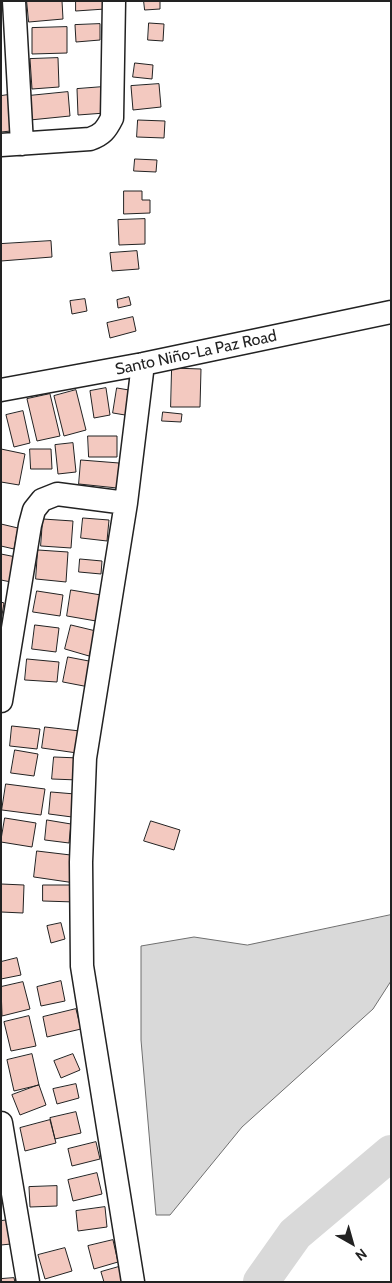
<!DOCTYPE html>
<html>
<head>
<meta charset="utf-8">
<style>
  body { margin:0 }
  #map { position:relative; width:392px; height:1283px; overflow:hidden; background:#fff; font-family:Cabin,sans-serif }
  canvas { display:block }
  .frame { position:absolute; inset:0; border:2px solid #222; pointer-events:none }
  .north { position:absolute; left:327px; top:1218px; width:50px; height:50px; -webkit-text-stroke:4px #fff; paint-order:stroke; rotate:142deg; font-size:14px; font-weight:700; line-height:20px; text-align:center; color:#222 }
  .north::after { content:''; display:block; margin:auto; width:18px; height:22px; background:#222; clip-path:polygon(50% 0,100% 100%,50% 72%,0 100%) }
</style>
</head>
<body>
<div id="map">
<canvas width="392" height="1283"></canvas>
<div class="frame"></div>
<div class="north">N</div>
</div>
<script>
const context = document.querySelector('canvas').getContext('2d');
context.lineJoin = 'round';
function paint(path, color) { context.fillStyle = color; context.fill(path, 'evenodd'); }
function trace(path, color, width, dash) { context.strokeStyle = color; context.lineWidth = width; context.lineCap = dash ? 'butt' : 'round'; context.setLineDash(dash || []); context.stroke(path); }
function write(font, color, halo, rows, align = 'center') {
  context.font = font + ' Cabin,sans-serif'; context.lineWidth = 4; context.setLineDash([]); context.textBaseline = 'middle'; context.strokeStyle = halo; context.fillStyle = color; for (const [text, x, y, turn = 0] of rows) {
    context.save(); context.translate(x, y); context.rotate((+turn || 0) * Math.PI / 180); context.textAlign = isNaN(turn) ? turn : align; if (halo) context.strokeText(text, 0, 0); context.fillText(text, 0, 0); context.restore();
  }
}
const water = new Path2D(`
  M391,915V981L373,1009L242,1127L170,1215H156L141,1040V946L194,937L247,945Z`);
const river = new Path2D(`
  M261,1282L295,1234L391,1153`);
const building = new Path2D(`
  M27,1H62L63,19L29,22Z
  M76,1H105V9L76,11Z
  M144,1H160V9L145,10Z
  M149,23L164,24L163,41L148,40Z
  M100,24V40L76,42L75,25Z
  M67,27V53L32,54V28Z
  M58,58L59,87L32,89L30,59Z
  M135,63L153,65L152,79L133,77Z
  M159,84L161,107L133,110L131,86Z
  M103,87L105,113L78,115L77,89Z
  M68,92L70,116L30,120L28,96Z
  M8,95L11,131L1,132V96Z
  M138,120L165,121L164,138L137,137Z
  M135,159L157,160L156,172L134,171Z
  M124,191H142V200H150V213L124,214Z
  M145,219V244L119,245L118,220Z
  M51,241L52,257L1,261V244Z
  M137,251L139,269L112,271L110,253Z
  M129,297L131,305L118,308L117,300Z
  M85,299L87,311L72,314L70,301Z
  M133,317L136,331L110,338L107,323Z
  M172,368L201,369L200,407H171Z
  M106,388L110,415L94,418L90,391Z
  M117,388L135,391L131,416L113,413Z
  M76,390L86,430L64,436L54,396Z
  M50,394L60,436L37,441L27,399Z
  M23,411L30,443L14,447L6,415Z
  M163,412L182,414L181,422L162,421Z
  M88,436H117V457H89Z
  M73,443L76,472L58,474L55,445Z
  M1,449L25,454L19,485L1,482Z
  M30,449H51L52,469H31Z
  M81,460L119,463L117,488L79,484Z
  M83,518L109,520L107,541L81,538Z
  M43,519L73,521L71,548L41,546Z
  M1,524L18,528L14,549L1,546Z
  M38,550L68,552L66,582L36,579Z
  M1,554L16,557L11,582L1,580Z
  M80,559L102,561L101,574L79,572Z
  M71,590L101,595L96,621L67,616Z
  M37,591L63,595L60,616L33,612Z
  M1,602L4,603L1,621Z
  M35,625L59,628L56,652L32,649Z
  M71,625L96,631L89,656L65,649Z
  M68,657L94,662L89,687L63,682Z
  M27,659L59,662L57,682L25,680Z
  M12,726L40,729L37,749L10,746Z
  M45,727L80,731L77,753L42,748Z
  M15,750L38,754L34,776L11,773Z
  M54,757L79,758L78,780L52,779Z
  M6,784L45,789L41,815L2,810Z
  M51,792L75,794L72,817L49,814Z
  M5,818L36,823L32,847L1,842Z
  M47,820L71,824L69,843L45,840Z
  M151,821L180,830L174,850L144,841Z
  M37,851L79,856L75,883L34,877Z
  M1,884L24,885L23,913L1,912Z
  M43,885H76L75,902L43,901Z
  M61,923L65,939L51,943L47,926Z
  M17,958L21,975L1,979V962Z
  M61,981L65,1001L41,1006L37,987Z
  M23,982L30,1009L2,1016L1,987Z
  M76,1009L81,1029L47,1037L43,1017Z
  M29,1016L36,1046L11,1051L4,1022Z
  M32,1054L39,1085L14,1091L7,1060Z
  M73,1054L80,1070L61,1078L54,1061Z
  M76,1084L79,1098L57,1104L53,1089Z
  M39,1085L46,1105L20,1115L12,1095Z
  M76,1112L81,1133L55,1139L50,1118Z
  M50,1120L56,1143L25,1151L20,1128Z
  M96,1142L100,1159L72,1166L68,1149Z
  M97,1173L102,1194L73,1201L68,1180Z
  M57,1186V1206L30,1207L29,1187Z
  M105,1207L107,1227L78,1231L76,1211Z
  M9,1220L11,1244L1,1245V1221Z
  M113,1240L118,1262L94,1269L88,1246Z
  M65,1248L72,1271L45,1279L38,1255Z
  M122,1266L124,1282H104L101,1272Z
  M14,1278L15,1282H1V1279Z`);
const minor = new Path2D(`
  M14,1L22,144
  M1,145L90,139C102,135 106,130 112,118L114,1
  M1,390L143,364L391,312
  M1,701L30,525L34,510L42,500L57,494L126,503
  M1,1123L28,1282
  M133,1282L82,966L81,862L85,758L126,503L143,364`);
const streetNames = [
  ["Santo Niño-La Paz Road",196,353,-12]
];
paint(water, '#d9d9d9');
trace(water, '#6f6f6f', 1);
trace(river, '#d9d9d9', 36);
paint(building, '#f3c9c0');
trace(building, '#222', 1);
trace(minor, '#222', 25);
trace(minor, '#fff', 22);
write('16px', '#222', '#fff', streetNames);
</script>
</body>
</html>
